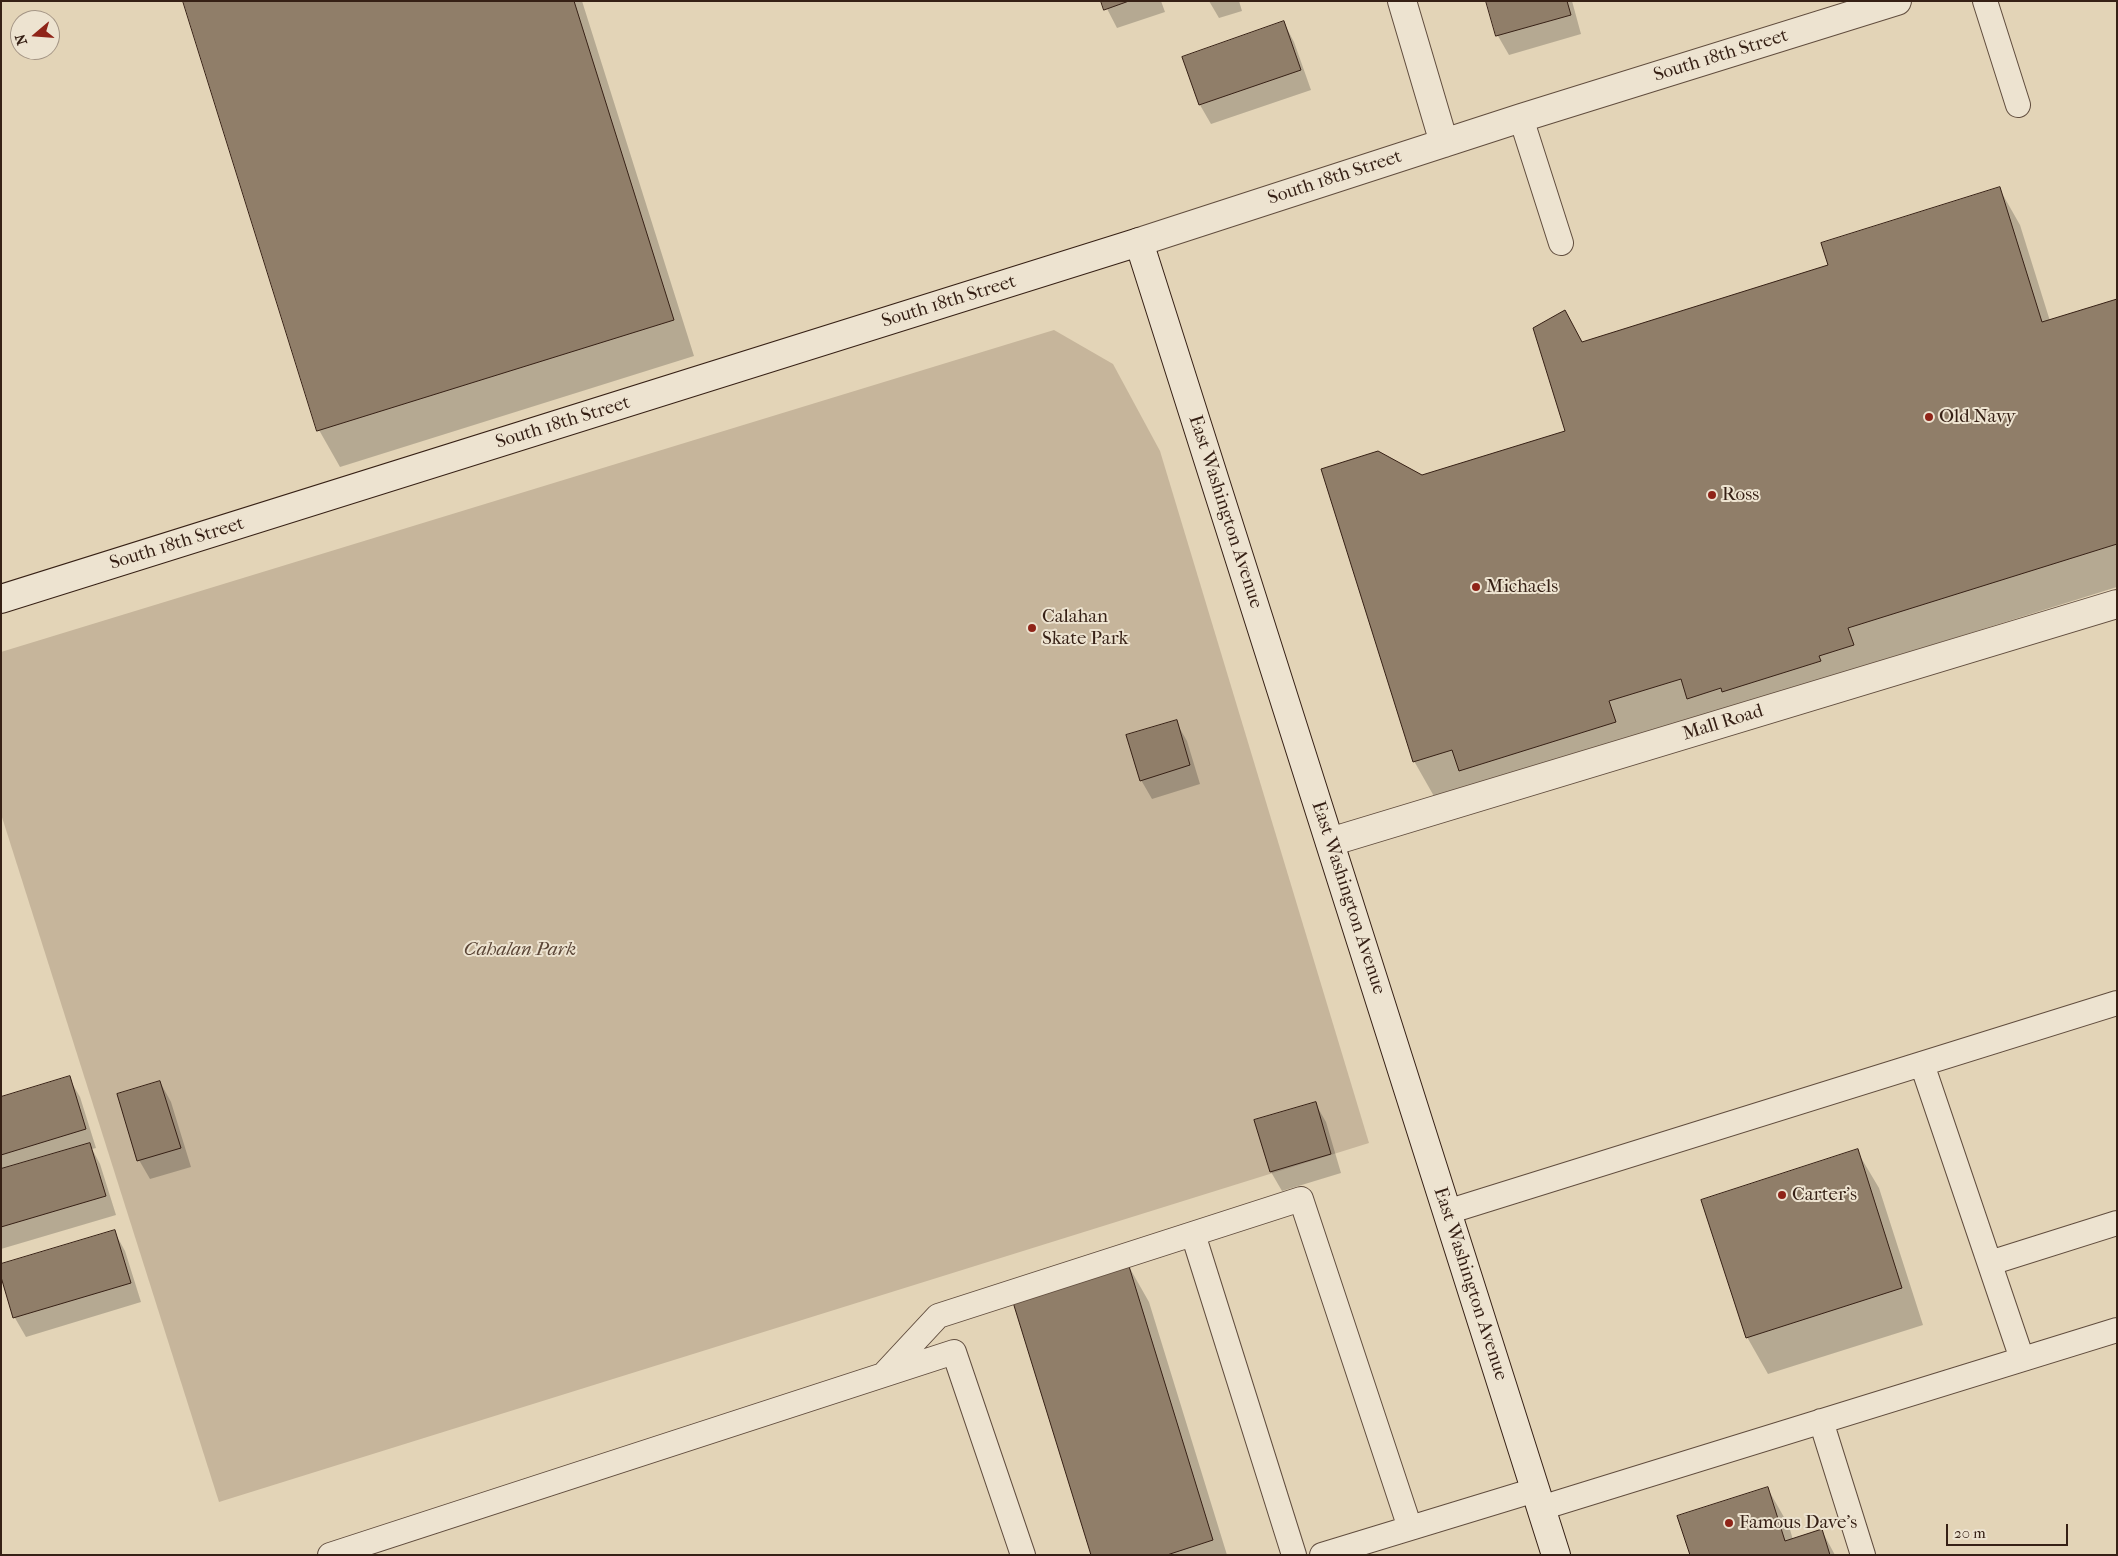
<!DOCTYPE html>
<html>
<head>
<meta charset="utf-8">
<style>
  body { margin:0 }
  #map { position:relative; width:2118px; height:1556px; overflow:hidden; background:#e3d4b7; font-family:"IM FELL French Canon",serif }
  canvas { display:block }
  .frame { position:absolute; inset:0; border:2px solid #362015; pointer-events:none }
  .north { position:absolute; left:10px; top:10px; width:50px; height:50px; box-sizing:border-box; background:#ede3d0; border:1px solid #a49585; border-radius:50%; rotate:252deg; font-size:14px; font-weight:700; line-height:20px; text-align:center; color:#362015 }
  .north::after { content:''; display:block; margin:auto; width:18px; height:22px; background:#8f2418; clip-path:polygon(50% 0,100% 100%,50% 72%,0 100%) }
  .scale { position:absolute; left:1946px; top:1524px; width:122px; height:22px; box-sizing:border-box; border:2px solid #362015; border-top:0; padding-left:6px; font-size:15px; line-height:18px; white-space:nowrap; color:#362015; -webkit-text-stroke:4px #ede3d0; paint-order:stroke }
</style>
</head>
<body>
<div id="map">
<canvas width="2118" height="1556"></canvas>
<div class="frame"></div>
<div class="north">N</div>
<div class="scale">20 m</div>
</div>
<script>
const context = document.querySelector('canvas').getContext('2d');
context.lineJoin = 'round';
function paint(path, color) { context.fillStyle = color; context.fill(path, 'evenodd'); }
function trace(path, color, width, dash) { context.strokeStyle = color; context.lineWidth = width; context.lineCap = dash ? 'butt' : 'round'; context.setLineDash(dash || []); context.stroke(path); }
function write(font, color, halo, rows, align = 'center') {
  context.font = font + ' "IM FELL French Canon",serif'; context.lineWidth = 4; context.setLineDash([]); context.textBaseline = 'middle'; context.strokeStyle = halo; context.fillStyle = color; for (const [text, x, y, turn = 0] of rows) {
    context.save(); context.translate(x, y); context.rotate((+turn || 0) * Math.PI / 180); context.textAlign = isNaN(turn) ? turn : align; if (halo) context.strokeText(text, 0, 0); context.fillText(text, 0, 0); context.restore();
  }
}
const green = new Path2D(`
  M1054,330L1113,364L1160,451L1369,1143L219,1502L1,814V652Z`);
const shadow = new Path2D(`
  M184,1H582L694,356L340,467L319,430Z
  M1103,1H1161L1165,12L1117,28Z
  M1209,1H1239L1242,11L1219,18Z
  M1487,1H1572L1581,34L1509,55L1498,36Z
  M1284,23L1294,42L1311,90L1211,124L1200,105L1183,58Z
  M1999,188L2020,225L2050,321L2117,300V587L1868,665L1874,682L1435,798L1414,761L1422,477L1567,432L1565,312L1583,343L1829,266Z
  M1176,722L1187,741L1200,784L1152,799L1141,780Z
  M69,1078L80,1097L96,1148L92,1149L100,1164L116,1215L1,1249V1098Z
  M160,1082L171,1102L191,1167L150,1179L139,1160Z
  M1315,1103L1326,1122L1341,1173L1282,1191L1271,1172Z
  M1857,1151L1879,1188L1923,1325L1768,1374L1747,1337Z
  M114,1231L125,1251L141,1302L26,1337L15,1318L1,1273Z
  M1128,1265L1149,1302L1227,1555H1092Z
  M1768,1489L1789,1526L1793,1540L1822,1531L1835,1555H1691Z`);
const building = new Path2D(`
  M183,1H574L674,320L317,431Z
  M1101,1H1129L1104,10Z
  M1486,1H1567L1571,15L1496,36Z
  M1284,21L1301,70L1199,105L1182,57Z
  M2000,187L2042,322L2117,299V544L1848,628L1854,645L1819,656L1821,661L1722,692L1721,688L1687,699L1681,679L1609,701L1616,722L1459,771L1452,750L1413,762L1321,469L1378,451L1422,475L1565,431L1533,328L1565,310L1582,342L1828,265L1821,243Z
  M1177,720L1190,765L1140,781L1126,735Z
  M70,1076L86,1129L1,1155V1097Z
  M160,1081L181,1148L137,1161L117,1094Z
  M1316,1102L1331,1154L1270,1172L1254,1120Z
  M90,1143L106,1196L1,1227V1169Z
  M1858,1149L1902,1288L1746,1338L1701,1200Z
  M115,1230L131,1283L13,1318L1,1277V1264Z
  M1128,1263L1213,1540L1167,1555H1091L1012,1299Z
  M1768,1487L1785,1541L1822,1529L1830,1555H1690L1677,1516Z`);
const lane = new Path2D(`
  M1985,1L2018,105
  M1521,118L1561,243
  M1922,1064L2022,1359
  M1447,1212L2117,1003
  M1193,1234L1294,1555
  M1990,1263L2117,1223
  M885,1373L938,1316L1301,1199L1410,1528
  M1821,1421L1863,1555
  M1541,1508L2117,1330
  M330,1555L954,1352L1023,1555
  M1322,1555L1535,1490`);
const street = new Path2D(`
  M1402,1L1444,143
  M1139,242L1521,118L1897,1
  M1330,842L2117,604`);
const secondary = new Path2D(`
  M1,599L1139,242L1556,1555`);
const markers = [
  [1929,417,5,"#8f2418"],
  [1712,495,5,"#8f2418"],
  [1476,587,5,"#8f2418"],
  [1032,628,5,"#8f2418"],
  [1782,1195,5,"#8f2418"],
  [1729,1523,5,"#8f2418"]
];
const streetNames = [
  ["South 18th Street",1721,56,-17],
  ["South 18th Street",1335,178,-18],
  ["South 18th Street",949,302,-17],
  ["South 18th Street",563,423,-17],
  ["East Washington Avenue",1225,512,72],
  ["South 18th Street",177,544,-17],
  ["Mall Road",1723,723,-17],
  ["East Washington Avenue",1348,898,72],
  ["East Washington Avenue",1470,1284,72]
];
const poiNames = [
  ["Old Navy",1939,417],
  ["Ross",1722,495],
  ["Michaels",1486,587],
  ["Calahan",1042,617],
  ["Skate Park",1042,639],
  ["Carter's",1792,1195],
  ["Famous Dave's",1739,1523]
];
const parkNames = [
  ["Cahalan Park",520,950]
];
paint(green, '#c6b59b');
paint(shadow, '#0003');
paint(building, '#907e69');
trace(building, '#362015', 1);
trace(lane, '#614d3e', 26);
trace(street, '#614d3e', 30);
trace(secondary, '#362015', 30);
trace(lane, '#ede3d0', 24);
trace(street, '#ede3d0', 28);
trace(secondary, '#ede3d0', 28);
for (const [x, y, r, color] of markers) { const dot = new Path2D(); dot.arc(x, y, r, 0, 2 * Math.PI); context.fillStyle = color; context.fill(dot); trace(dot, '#ede3d0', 2); }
write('19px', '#362015', '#ede3d0', streetNames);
write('19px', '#362015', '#ede3d0', poiNames, 'left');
write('italic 19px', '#5a4536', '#ede3d0', parkNames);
</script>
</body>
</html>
